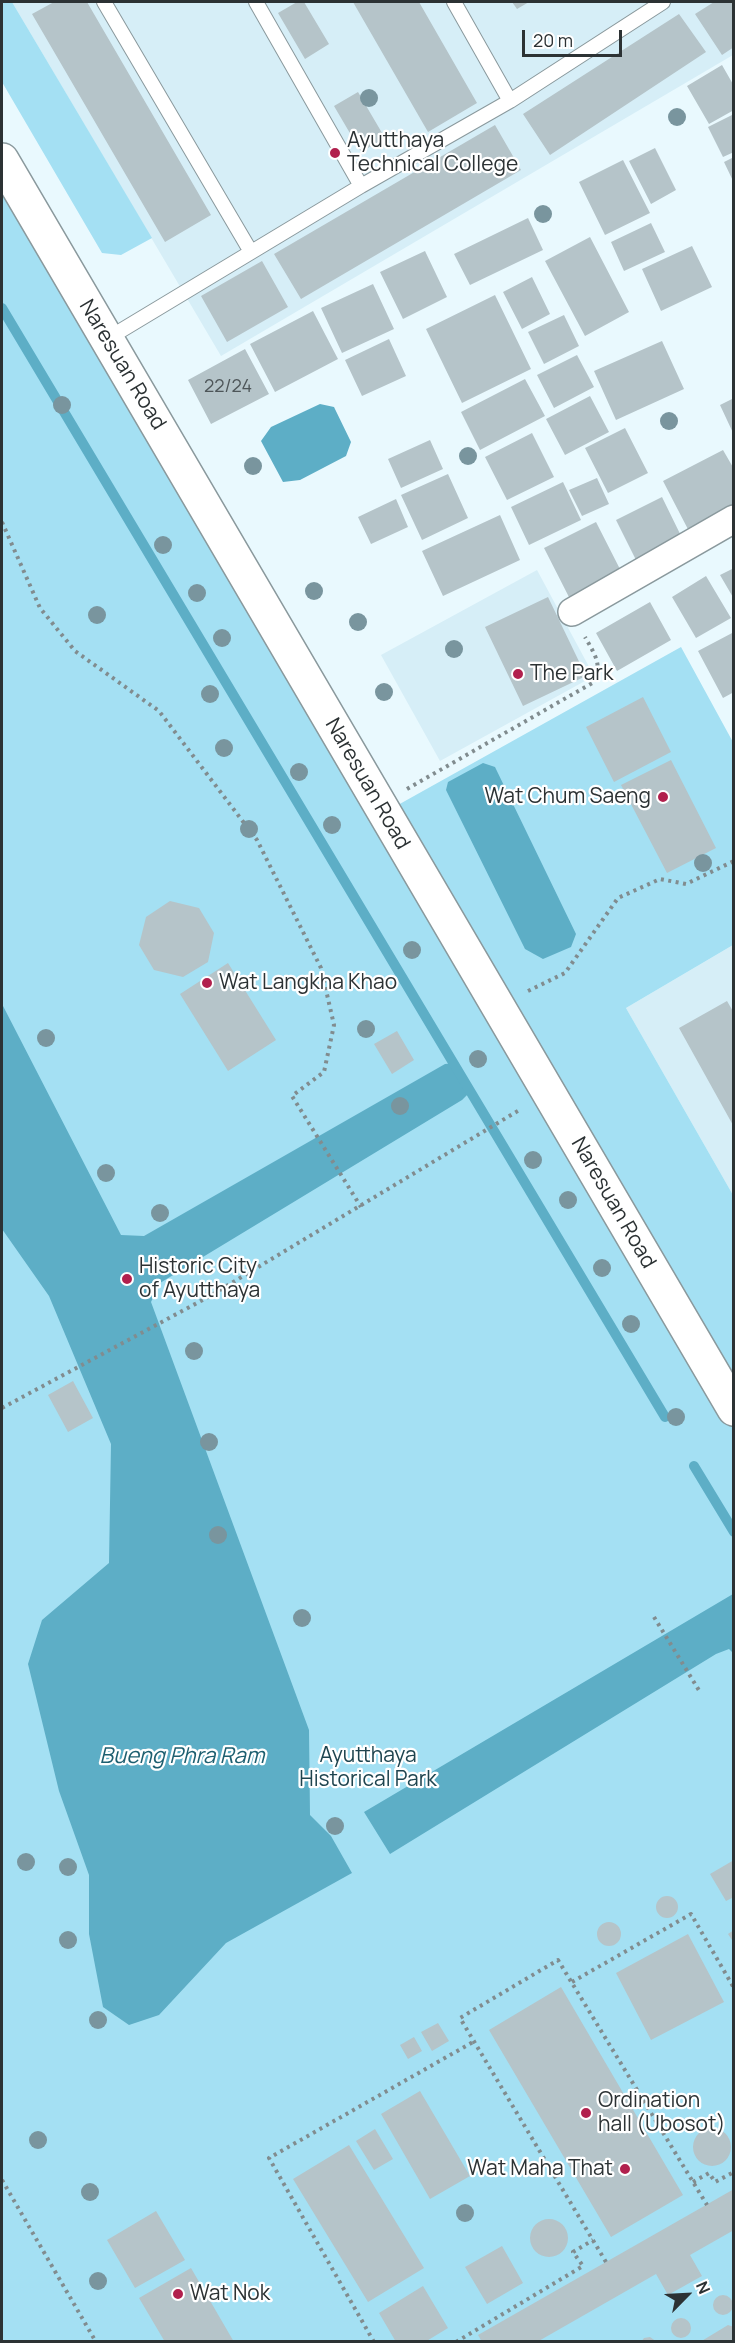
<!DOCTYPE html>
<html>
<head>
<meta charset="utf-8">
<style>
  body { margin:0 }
  #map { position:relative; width:735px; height:2343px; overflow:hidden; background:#e9f9fe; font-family:Manrope,sans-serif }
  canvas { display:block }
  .frame { position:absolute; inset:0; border:3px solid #2c3234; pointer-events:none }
  .north { position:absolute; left:657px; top:2265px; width:60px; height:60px; -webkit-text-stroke:4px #fff; paint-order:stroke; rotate:66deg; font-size:16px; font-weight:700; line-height:24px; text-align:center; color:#2c3234 }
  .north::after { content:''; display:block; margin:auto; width:21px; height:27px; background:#2c3234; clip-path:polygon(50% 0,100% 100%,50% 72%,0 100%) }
  .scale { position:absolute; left:522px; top:30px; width:100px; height:27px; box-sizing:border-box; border:3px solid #2c3234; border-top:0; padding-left:8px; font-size:18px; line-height:21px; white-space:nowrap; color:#2c3234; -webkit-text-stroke:4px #fff; paint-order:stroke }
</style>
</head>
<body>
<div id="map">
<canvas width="735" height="2343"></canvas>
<div class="frame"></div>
<div class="north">N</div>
<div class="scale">20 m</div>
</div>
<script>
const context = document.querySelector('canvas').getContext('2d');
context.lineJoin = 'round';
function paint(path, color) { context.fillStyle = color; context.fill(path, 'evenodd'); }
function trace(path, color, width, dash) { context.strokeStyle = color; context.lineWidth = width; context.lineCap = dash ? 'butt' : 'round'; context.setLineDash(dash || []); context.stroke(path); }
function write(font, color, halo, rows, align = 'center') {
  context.font = font + ' Manrope,sans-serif'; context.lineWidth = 4.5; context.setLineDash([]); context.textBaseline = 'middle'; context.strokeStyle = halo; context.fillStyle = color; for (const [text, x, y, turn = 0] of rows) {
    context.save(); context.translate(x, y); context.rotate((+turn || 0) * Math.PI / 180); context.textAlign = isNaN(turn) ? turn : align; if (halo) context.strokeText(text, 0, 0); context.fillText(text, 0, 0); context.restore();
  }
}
const built = new Path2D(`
  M12,2H733V55L221,356Z
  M537,570L594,676L440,761L381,655Z
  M733,945V1195L626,1008Z`);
const green = new Path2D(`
  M2,2H12L152,238L121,255L102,253L2,82Z
  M2,191L371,820L681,647L734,744L733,945L626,1008L733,1195V2341H2Z`);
const water = new Path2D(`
  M320,404L334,407L351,442L346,456L300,480L283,482L261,441L271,427Z
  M483,763L495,767L576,934L571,947L543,959L525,949L446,790L448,782Z
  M2,1004L121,1235L144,1236L445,1064L455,1063L471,1091L462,1100L160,1283L151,1302L309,1730L310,1815L331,1836L352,1873L226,1943L159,2015L129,2025L103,2007L89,1934V1875L59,1791L28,1664L42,1620L109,1563L111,1444L49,1296L2,1229Z
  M733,1594V1653L729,1649L716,1654L390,1854L364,1812Z`);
const stream = new Path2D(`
  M2,308L665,1417
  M694,1466L734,1532`);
const building = new Path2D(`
  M54,2H87L211,215L165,242L32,14Z
  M297,2H304L329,44L305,59L278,13Z
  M353,2H419L477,103L428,132Z
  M512,2H529L517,9Z
  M714,2H734V47L722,55L695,14Z
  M679,14L706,52L550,155L523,114Z
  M722,65L734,86V110L709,124L687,86Z
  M358,92L385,138L361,152L334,106Z
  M734,114V152L723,157L708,127Z
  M495,125L521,170L301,299L274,254Z
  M655,148L676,190L651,204L629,161Z
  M734,157V183L724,162Z
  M623,160L650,213L605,235L579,182Z
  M528,218L543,250L470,285L454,254Z
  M651,223L665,252L624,271L611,242Z
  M590,237L629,312L585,336L545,261Z
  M692,246L712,287L661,311L642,269Z
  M425,251L447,297L403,319L380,272Z
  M262,261L288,307L227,342L201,296Z
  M532,277L550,314L522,329L503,292Z
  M373,284L394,329L342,353L321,308Z
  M495,295L531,369L462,403L426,329Z
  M313,311L338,359L275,392L250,344Z
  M564,315L579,346L544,364L528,332Z
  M389,339L406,376L362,396L345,360Z
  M662,341L684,389L616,420L594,371Z
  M245,349L269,394L211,424L188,380Z
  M577,355L594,387L554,408L537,375Z
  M525,379L545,416L480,450L461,412Z
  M590,396L609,432L565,455L546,419Z
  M734,398V435L720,405Z
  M625,428L648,473L608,493L585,448Z
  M532,433L554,477L507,500L485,457Z
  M430,440L443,469L401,488L388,459Z
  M723,450L734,469V516L692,537L663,481Z
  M448,474L468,518L422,540L401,495Z
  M597,478L609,504L582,516L569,490Z
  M563,482L581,520L529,545L511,507Z
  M662,497L685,544L639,566L616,520Z
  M396,499L408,527L371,544L358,517Z
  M500,515L520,560L443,596L422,551Z
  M596,522L624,577L572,603L544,548Z
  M734,568V599L720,575Z
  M706,576L731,618L696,638L672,597Z
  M548,597L586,676L523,706L485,627Z
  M650,602L671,640L617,671L596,633Z
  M734,632V692L723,698L698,651Z
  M643,697L671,752L614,782L586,727Z
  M671,760L716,848L667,873L621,785Z
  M170,901L199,908L214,933L208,962L183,977L154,970L139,945L146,917Z
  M228,963L276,1040L228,1071L180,994Z
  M727,1001L734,1013V1127L679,1028Z
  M397,1031L414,1060L392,1074L374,1044Z
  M73,1381L93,1418L68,1432L48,1395Z
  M734,1860V1897L726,1901L710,1874Z
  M656 1907a11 11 0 1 1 22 0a11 11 0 1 1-22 0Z
  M597 1934a12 12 0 1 1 24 0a12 12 0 1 1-24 0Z
  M734,1930V1943L728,1934Z
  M688,1934L724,2002L651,2040L616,1973Z
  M561,1987L683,2195L611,2237L489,2030Z
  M438,2023L449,2041L432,2051L421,2032Z
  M414,2037L422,2051L408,2059L400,2045Z
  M420,2091L470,2176L430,2199L381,2114Z
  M693 2147a19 19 0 1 1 38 0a19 19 0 1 1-38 0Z
  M375,2129L393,2159L374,2170L356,2141Z
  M349,2145L424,2268L368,2302L293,2179Z
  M734,2189V2230L690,2255L702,2276L668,2295L656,2274L537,2342H482L478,2335Z
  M156,2211L185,2260L135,2288L107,2240Z
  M530 2238a19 19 0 1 1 38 0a19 19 0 1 1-38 0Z
  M502,2246L523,2283L487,2304L465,2267Z
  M191,2268L234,2342H165L139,2298Z
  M423,2286L448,2328L425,2342H396L379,2313Z
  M713 2305a10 10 0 1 1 20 0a10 10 0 1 1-20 0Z
  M671 2328a10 10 0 1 1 20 0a10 10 0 1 1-20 0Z
  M728,2325L734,2327V2342H700Z
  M650,2337L657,2342H641L644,2338Z`);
const path = new Path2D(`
  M2,522L40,608L75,651L159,711L257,840L321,968L334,1025L324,1072L292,1096L361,1207
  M407,789L594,682C603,665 594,653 585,637
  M528,991L565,973L618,898L660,879L686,884L734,861
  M2,1408L210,1296L521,1109
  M654,1617L700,1692
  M572,1982L691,1914L734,1988
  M2,2180L96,2342
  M693,2182L709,2173L715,2182L734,2172
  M606,2262L460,2018L558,1960L707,2205
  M374,2342L269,2158L473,2042
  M456,2342L583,2266L573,2252L593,2240`);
const lane = new Path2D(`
  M104,2L251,252
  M256,2L361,186
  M454,2L510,101
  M107,339L361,186L510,101L663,2`);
const street = new Path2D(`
  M572,612L734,519`);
const secondary = new Path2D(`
  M2,160L734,1409`);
const trees = [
  [369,98],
  [677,117],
  [543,214],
  [62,405],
  [669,421],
  [468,456],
  [253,466],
  [163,545],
  [314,591],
  [197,593],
  [97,615],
  [358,622],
  [222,638],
  [454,649],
  [384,692],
  [210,694],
  [224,748],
  [299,772],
  [332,825],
  [249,829],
  [703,863],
  [412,950],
  [366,1029],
  [46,1038],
  [478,1059],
  [400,1106],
  [533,1160],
  [106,1173],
  [568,1200],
  [160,1213],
  [602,1268],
  [631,1324],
  [194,1351],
  [676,1417],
  [209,1442],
  [218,1535],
  [302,1618],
  [335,1826],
  [26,1862],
  [68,1867],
  [68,1940],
  [98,2020],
  [38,2140],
  [90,2192],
  [465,2213],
  [98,2281]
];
const markers = [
  [335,153,6,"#b1204d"],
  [518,674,6,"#b1204d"],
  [663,797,6,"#b1204d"],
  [207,983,6,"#b1204d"],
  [127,1279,6,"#b1204d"],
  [586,2113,6,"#b1204d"],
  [625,2169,6,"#b1204d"],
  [178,2294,6,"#b1204d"]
];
const numberNames = [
  ["22/24",228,387]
];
const poiNames = [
  ["Ayutthaya",347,141],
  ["Technical College",347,165],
  ["The Park",530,674],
  ["Wat Chum Saeng",651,797,"right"],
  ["Wat Langkha Khao",219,983],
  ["Historic City",139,1267],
  ["of Ayutthaya",139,1291],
  ["Ordination",598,2101],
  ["hall (Ubosot)",598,2125],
  ["Wat Maha That",613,2169,"right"],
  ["Wat Nok",190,2294]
];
const streetNames = [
  ["Naresuan Road",122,365,59],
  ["Naresuan Road",367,784,60],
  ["Naresuan Road",613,1203,60]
];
const parkNames = [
  ["Ayutthaya",368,1756],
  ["Historical Park",368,1780]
];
const waterNames = [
  ["Bueng Phra Ram",182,1757]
];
paint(built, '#d6eef7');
paint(green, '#a4e0f3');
paint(water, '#5daec6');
trace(stream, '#5daec6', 10);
paint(building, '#b5c4c9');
trace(lane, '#8a999d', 16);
trace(street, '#8a999d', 30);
trace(secondary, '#8a999d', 36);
trace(path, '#818c8f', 4, [3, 4.5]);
trace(lane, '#fff', 14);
trace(street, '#fff', 27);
trace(secondary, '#fff', 33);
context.fillStyle = '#79959e';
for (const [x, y] of trees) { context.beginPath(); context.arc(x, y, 9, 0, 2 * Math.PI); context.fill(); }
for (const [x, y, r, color] of markers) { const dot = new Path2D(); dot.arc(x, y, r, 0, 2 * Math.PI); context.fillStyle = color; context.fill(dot); trace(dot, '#fff', 2); }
write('18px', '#4e5659', null, numberNames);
write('21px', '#2c3234', '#fff', poiNames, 'left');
write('21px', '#2c3234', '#fff', streetNames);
write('21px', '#1e444f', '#fff', parkNames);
write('italic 22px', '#1d5f70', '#fff', waterNames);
</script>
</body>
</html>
